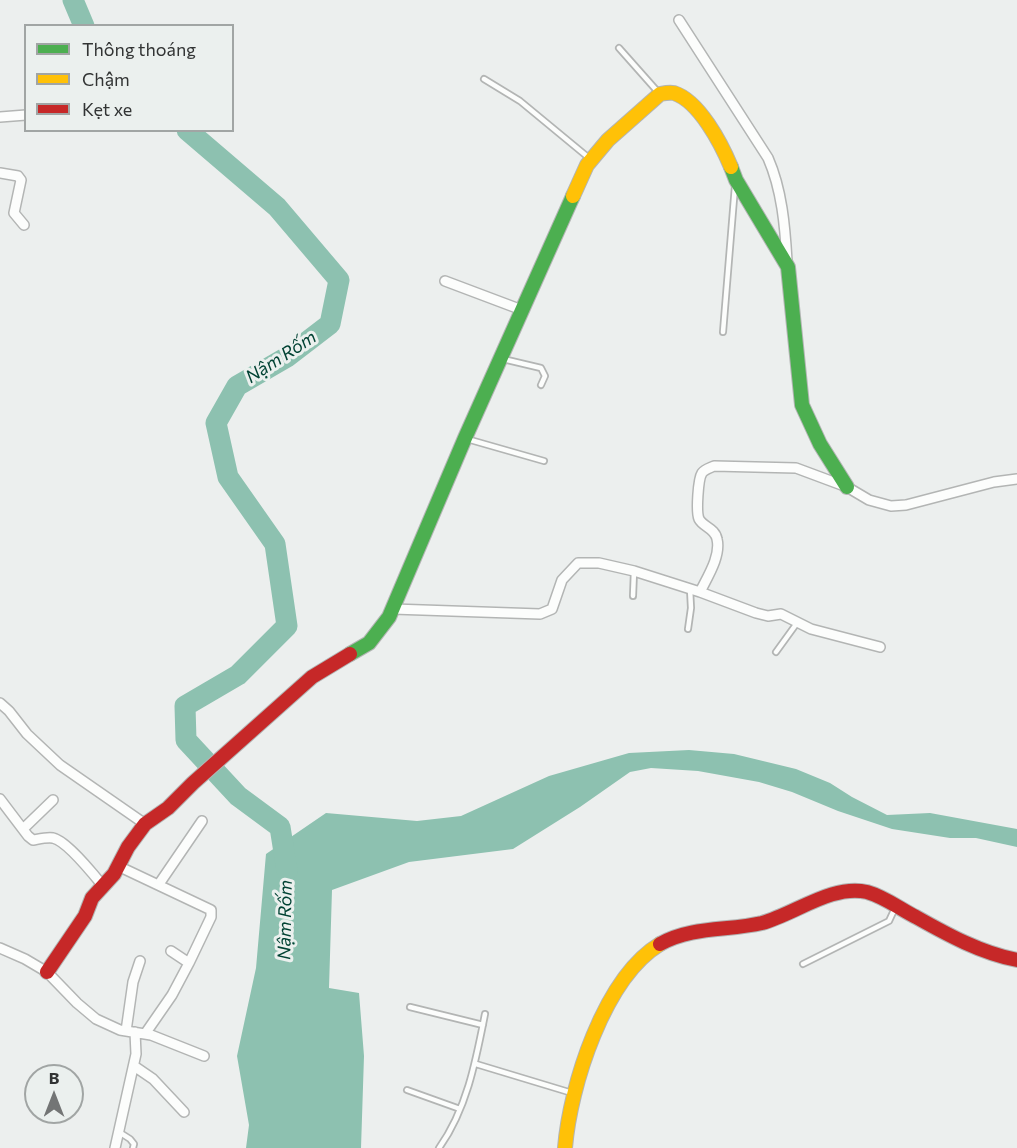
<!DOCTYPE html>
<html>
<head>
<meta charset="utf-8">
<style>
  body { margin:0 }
  #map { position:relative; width:1017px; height:1148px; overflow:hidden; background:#ecefee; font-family:Commissioner,sans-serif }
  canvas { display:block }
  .legend { position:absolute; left:24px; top:24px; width:210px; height:108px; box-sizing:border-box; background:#ebf0ee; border:2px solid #a1a5a4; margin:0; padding:8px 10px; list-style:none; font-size:18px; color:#323434 }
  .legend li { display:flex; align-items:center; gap:12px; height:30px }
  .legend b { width:30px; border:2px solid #a1a5a4 }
  .north { position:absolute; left:24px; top:1064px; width:60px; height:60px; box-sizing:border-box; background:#ebf0ee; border:2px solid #a1a5a4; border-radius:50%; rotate:0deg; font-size:16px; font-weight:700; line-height:24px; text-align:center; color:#323434 }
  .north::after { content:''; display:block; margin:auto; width:21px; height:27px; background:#737575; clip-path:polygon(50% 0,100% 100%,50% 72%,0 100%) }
</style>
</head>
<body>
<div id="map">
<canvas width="1017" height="1148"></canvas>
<ul class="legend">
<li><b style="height:8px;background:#4caf50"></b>Thông thoáng</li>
<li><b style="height:8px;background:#ffc107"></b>Chậm</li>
<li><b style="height:8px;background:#c62828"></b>Kẹt xe</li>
</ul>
<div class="north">B</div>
</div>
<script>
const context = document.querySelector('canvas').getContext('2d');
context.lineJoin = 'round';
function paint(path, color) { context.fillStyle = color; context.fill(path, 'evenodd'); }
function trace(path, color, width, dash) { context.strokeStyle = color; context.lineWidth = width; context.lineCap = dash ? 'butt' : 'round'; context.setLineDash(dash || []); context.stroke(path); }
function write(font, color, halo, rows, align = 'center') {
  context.font = font + ' Commissioner,sans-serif'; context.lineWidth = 6; context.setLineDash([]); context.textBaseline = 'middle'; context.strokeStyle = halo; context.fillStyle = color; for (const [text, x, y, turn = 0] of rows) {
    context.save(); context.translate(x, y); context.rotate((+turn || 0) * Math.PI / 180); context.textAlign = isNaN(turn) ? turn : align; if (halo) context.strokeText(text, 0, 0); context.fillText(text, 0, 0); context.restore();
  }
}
const water = new Path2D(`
  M689,750L734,754L796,769L830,783L852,797L887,815L930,813L1017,829V847L976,838H950L892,829L838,811L792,792L759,782L698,771L651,768L630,772L580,807L513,849L409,862L332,890L329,988L359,993L364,1056L361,1148H246L249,1125L237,1056L256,968L266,854L326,813L417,821L461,816L549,776L629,753Z`);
const river = new Path2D(`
  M73,0L84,26
  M187,130L277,207L339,280L330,324L287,357L237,386L216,423L228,477L275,544L287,626L238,675L185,706L186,740L238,796L280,827L287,871`);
const lane = new Path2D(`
  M619,48L658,92
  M484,79L520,101L589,158
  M723,332L735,186
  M503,359L541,368L545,376L541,385
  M467,439L544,461
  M633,596L634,571
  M688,629L691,608L690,589
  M776,652L797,623
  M803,964L889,921L895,908
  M410,1007L483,1025
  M476,1064L572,1093
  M407,1090L460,1109
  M119,1132L130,1139L134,1144L133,1148
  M439,1148C467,1109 476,1060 485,1014`);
const street = new Path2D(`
  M679,20L768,158C782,190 785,226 787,261
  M0,117L26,115
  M0,173L18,176L21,180L14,213L24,225
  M445,281L522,310
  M700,592C708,576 721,556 717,539C715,528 703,527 699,519C696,512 698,479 702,473C705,469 710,468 714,466L796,468L847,487L869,500L891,506L906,505L994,482L1017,479
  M393,609L540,614L552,609L562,580L578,563H599L634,571L700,592L756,613L768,616L781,614L811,629L880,647
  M0,703L9,711L27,734L60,765L145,824
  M0,799L28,836L33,840C39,839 47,837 53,838C67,841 94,875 103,886
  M23,829L53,800
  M118,866L211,910V917L189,963
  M159,884L202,821
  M0,948L25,959L47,972L77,1003L96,1019L120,1030L151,1035L204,1056
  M126,1031L133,982L140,961
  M145,1034L172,995L189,963L171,951
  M134,1066L153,1079L184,1112
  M115,1148L136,1054L135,1032`);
const fast = new Path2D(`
  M731,167L736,180L788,267L802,405L820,444L847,487
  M350,654L369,643L389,617L465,438L573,196`);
const slow = new Path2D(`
  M573,196L587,165L608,140L660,94C665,93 669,92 674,93C699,101 721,143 731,167
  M565,1148C570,1086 604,978 660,944`);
const jam = new Path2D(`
  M660,944C692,926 728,931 762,923C795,914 832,884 867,892C885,897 900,909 916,917C948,935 981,953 1017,960
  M47,972L85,916L92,898L114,874L128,847L145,824L168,808L193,783L312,677L350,654`);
const waterNames = [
  ["Nậm Rốm",281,357,-33],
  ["Nậm Rốm",285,920,-89]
];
paint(water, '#8dc1b0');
trace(river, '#8dc1b0', 21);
trace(lane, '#b3b5b4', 8);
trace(street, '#b3b5b4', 12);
trace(fast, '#b3b5b4', 16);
trace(slow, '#b3b5b4', 16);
trace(jam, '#b3b5b4', 16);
trace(lane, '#fcfdfc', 4.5);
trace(street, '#fcfdfc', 9);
trace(fast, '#4caf50', 14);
trace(slow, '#ffc107', 14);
trace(jam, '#c62828', 14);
write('italic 18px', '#004233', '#ebf0ee', waterNames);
</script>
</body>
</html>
